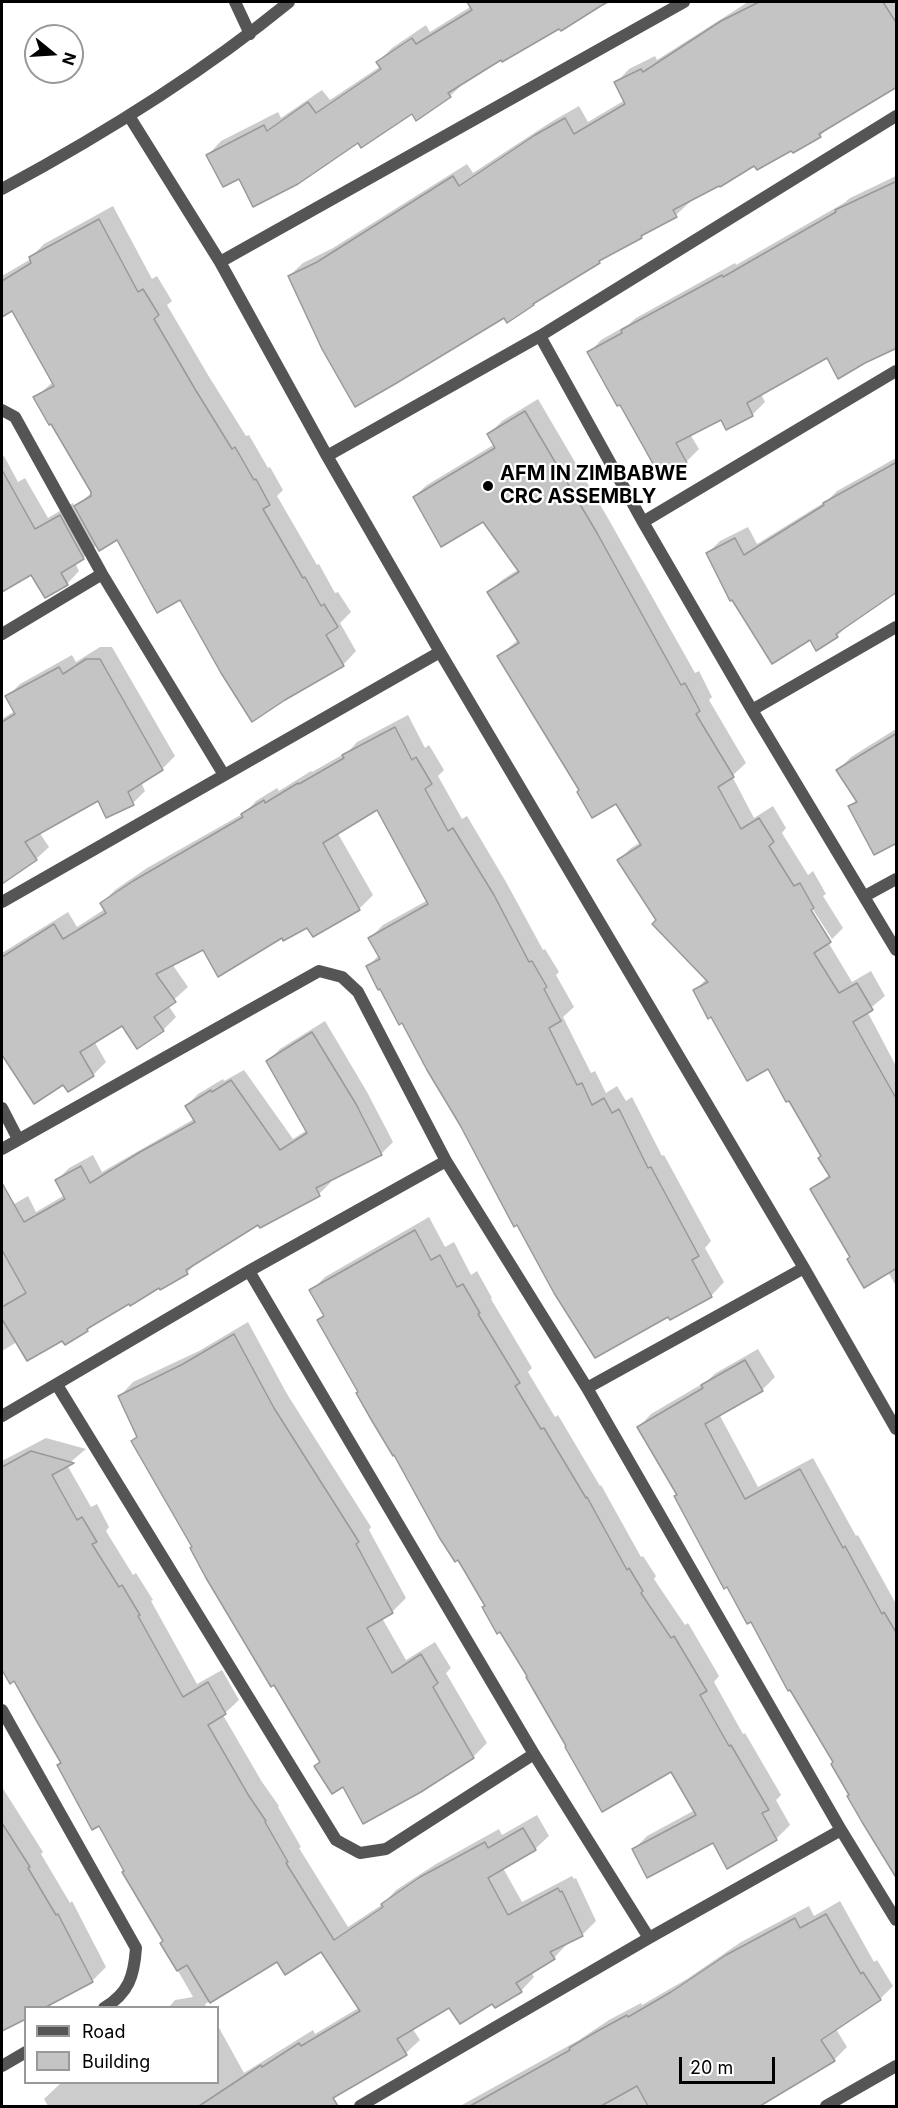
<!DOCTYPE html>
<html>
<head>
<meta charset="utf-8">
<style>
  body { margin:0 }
  #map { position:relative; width:898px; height:2108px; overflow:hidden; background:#fff; font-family:Inter,sans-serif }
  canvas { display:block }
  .frame { position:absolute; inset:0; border:3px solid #000; pointer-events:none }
  .legend { position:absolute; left:24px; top:2006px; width:195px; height:78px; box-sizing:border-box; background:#fff; border:2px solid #999; margin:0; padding:8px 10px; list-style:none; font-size:18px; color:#000 }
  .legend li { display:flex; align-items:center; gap:12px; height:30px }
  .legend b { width:30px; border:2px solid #999 }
  .north { position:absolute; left:24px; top:24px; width:60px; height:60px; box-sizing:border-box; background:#fff; border:2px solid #999; border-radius:50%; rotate:108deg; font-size:16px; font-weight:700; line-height:24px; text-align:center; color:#000 }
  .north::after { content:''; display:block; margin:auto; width:21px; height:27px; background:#000; clip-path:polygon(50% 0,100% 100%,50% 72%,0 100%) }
  .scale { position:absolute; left:679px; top:2057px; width:96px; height:27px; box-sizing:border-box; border:3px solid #000; border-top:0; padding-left:8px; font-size:18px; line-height:21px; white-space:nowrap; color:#000; -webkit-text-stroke:4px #fff; paint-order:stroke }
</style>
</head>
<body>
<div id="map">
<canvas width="898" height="2108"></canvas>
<div class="frame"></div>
<ul class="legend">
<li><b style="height:8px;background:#555"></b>Road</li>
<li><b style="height:16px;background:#c4c4c4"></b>Building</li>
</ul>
<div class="north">N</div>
<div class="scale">20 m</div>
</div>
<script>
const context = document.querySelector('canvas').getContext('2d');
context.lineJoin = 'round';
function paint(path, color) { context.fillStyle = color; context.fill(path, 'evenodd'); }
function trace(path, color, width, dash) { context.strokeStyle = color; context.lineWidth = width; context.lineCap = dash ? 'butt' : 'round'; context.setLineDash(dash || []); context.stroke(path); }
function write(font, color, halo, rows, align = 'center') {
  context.font = font + ' Inter,sans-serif'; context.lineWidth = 4.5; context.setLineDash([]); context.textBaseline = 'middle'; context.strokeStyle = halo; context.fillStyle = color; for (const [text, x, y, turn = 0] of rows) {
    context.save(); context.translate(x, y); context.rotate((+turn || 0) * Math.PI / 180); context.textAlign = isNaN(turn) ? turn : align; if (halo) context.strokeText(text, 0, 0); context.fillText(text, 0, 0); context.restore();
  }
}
const shadow = new Path2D(`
  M478,2H611L602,6L601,4L502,58L464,83L450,96L412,112L358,141L240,177L208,155L221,141L278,112L281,118L322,90L330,100L381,66L378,62L392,48L426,25L430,32Z
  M748,2H896V85L832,124L820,136L755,164L689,200L690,202L676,215L648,230L641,237L606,255L599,262L504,316L289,276L303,263L333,248L467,164L473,173L551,122L579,106L588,122L625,100L616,83L629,69L655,56L657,60Z
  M896,176V346L827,356L761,394L765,402L752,415L721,418L690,434L699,449L686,462L621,402L589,353L601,340L629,324L636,318L735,263L736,265L844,203L850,198Z
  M113,206L152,279L157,276L172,301L167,305L208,375L246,436L249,435L268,468L270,467L283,490L277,496L317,565L319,564L335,593L338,592L351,612L340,623L356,651L343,665L181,598L118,538L97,545L83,558L75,563L79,571L67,584L32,572L2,590V457L4,456L18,482L25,478L48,518L73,503L75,508L92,492L35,398L54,381L12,309L2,316V276L31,259L30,258L44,244Z
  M538,399L609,520L695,673L699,671L712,697L709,700L746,763L732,776L754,818L773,806L786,828L782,833L808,875L813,871L826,894L823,896L843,928L832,939L808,902L806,904L828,940H831L828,942L852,982L871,971L885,996L867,1011L896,1066V1286L888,1272L852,1256L812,1190L830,1174L822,1155L769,1067L712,1015L695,991L707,978L658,920L618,861L631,848L641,842L617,802L580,790L499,656L519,639L489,592L502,580L519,569L484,520L414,497L427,485L495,444L489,434L502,421Z
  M896,458V591L849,624L837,636L810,638L708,553L720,541L748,527L757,544L828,500L837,491Z
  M100,647H112L175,756L162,769L141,782L145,791L133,803L99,799L39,832L49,847L36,859L9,877L2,866V719L15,711L7,697L20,684L72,655L76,662Z
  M408,715L425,748L429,745L444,770L438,776L462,819L467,816L506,882L543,950L545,949L559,972L556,975L574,1007L563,1017L591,1073L595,1071L606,1093L617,1086L626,1101L632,1097L662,1156L664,1155L711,1241L705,1248L724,1282L711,1296L403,1021L368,966L379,955L370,938L383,925L428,900L378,808L337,832L373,895L360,908L313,935L308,926L282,936L204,948L172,964L188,987L168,1005L176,1017L163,1030L122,1023L94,1041L106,1062L93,1075L64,1083L34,1102L2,1052V953L68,912L77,927L105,909L102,903L115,890L147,868L246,812L256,801L277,788L279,791L311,771L312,772L349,751L357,742Z
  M896,729V841L850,807L857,799L838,770L851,757Z
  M325,1021L367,1092L393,1142L381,1154L330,1179L331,1182L319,1194L260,1226L259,1223L199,1260L187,1273L93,1324L87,1329L62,1339L17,1342L2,1351V1211L28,1196L36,1212L65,1195L57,1180L69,1168L93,1155L102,1172L194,1119L186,1106L198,1094L223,1079L224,1081L244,1070L293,1139L307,1130L268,1061L280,1049Z
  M429,1217L445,1247L454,1242L471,1275L477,1271L492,1298L491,1299L532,1368L528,1372L555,1417L558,1415L600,1486L601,1485L641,1557L643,1556L656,1576L654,1579L685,1625L688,1623L719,1676L714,1682L743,1734L745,1733L781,1795L776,1800L790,1825L776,1839L728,1867L713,1841L634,1849L647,1836L695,1810L671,1770L486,1605L319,1320L325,1315L311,1291L325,1277Z
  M248,1322L287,1394L371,1527L369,1530L406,1598L392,1612L382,1618L406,1660L435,1642L451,1668L446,1673L487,1743L473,1757L421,1790L344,1785L321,1761L133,1441L138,1435L120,1396L133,1382L199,1351Z
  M758,1349L775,1377L762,1390L719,1414L758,1487L813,1458L856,1536L858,1535L895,1602L896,1601V1715L751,1620L639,1427L651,1414L707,1381L716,1373Z
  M46,1438L86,1449L67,1465L91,1507L97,1504L109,1527L106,1531L133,1575L136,1573L153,1600L151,1601L197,1684L222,1670L239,1700L223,1715L262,1782L279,1806L278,1807L301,1847L299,1848L348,1927L383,1904L396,1890L436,1864L499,1829L502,1835L537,1815L549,1836L535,1849L503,1868L522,1902L572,1876L574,1879L576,1878L596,1921L582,1935L566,1942L567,1944L554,1958L531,1972L534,1977L521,1991L493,2001L450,2006L412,2028L420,2040L406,2053L318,2106H46H48L44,2099L62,2082H218V2026L244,2073L313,2030L315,2034L360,2007L322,1950L277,1960L205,2004L207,2008H168L175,2000L193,1997L162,1943L165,1941L126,1871L15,1679L10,1682L2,1666V1461Z
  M2,1787L43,1852L41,1854L70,1903L72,1901L106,1967L92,1981L42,2008H26V2016L2,2029Z
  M840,1901L874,1962L877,1960L893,1986L880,1999L836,2029L847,2047L834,2060L757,2106H460L579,2040L609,2020L641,2003L642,2005L687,1979L741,1942L809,1906L814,1916Z`);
const building = new Path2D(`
  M467,2H607L561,31L559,29L502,62L501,60L448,93L451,97L416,121L412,114L361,148L358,143L298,184L253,207L239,179L223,187L206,155L264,125L267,131L308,102L316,113L381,69L376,62L412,38L416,44L472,10Z
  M759,2H883L897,24V87L819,134L821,137L793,153L791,151L757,170L754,166L720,187L719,186L673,210L677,217L641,236L642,238L599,261L600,263L533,304L534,305L507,323L504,318L395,384L355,407L322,349L288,276L317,262L453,176L459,186L535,135L565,118L574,134L625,104L614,82L641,69L643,72L721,21Z
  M897,181V348L865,363L838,379L827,358L747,403L753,416L726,430L721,420L676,443L687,463L661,478L620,405L617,406L587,352L622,333L621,330L722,275L723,277L836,212L835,210Z
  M99,219L138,292L143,289L159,315L154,319L195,389L232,449L235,447L254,480L256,479L270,505L263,509L303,578L305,577L321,606L324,604L338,627L326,635L344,666L285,700L252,722L221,673L180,600L157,613L117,540L99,551L74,506L91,496V492L51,424L49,425L33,397L54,386L12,311L2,317V281L31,263L29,257Z
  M525,411L597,533L681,685L685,683L700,711L696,714L734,777L718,787L741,829L759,818L774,842L769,846L794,886L800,883L814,908L811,910L831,942L814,953L839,993L857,983L873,1010L853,1022L897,1100V1268L864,1288L847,1259L850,1257L810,1189L830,1177L818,1158L821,1156L789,1101L786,1102L768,1069L747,1081L711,1017L708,1019L693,990L708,982L652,924L656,920L617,860L641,845L616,804L592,818L577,792L579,790L497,656L519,643L487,592L519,572L483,522L441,547L413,497L495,448L487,434Z
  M897,462V592L836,634L838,637L816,651L810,640L772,664L732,600L730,601L706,553L735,538L744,555L824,505L823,503Z
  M2,470L35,529L60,515L84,559L61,573L68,585L45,598L31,575L2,592Z
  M86,659H100L163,770L128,792L134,805L106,818L98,801L25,842L37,860L2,884V722L15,714L5,696L59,667L63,674Z
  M395,727L412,760L416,757L432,784L425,789L448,831L453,828L494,895L529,962L532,961L547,987L544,989L561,1021L549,1028L577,1085L582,1083L592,1105L604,1098L612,1113L619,1109L648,1168L651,1167L699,1256L692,1260L712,1297L670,1320L668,1317L595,1358L554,1293L517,1225L514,1227L460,1125L427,1070L402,1023L399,1025L380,989L378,990L366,966L380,959L368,938L428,904L377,810L323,843L360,910L313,937L307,928L283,941L282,938L218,977L203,950L156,974L176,1002L154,1017L164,1031L137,1049L122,1026L80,1052L94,1076L68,1092L63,1085L34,1104L2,1055V957L54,924L63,939L106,913L100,903L133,881L243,817L241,814L264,800L265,803L298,783L299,784L344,758L342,755Z
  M897,733V843L874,855L848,806L857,802L836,770Z
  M312,1032L356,1104L382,1155L316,1188L320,1196L260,1228L258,1225L186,1270L188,1274L160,1290L159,1288L130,1306L129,1304L87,1329L88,1331L65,1345L62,1341L27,1361L2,1319V1307L26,1293L2,1250V1183L24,1222L65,1199L55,1180L81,1166L90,1183L140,1152L195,1122L185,1106L211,1090L212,1092L231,1080L280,1150L307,1133L266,1061Z
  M415,1230L431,1260L440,1255L457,1287L463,1284L480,1313L478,1314L520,1383L515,1386L541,1429L544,1428L586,1498L587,1497L627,1570L629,1568L643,1591L641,1593L671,1638L674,1636L707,1691L700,1695L729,1746L731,1745L769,1810L762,1813L777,1840L727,1869L713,1843L647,1878L632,1849L696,1815L671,1772L602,1812L565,1747L566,1746L526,1677L527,1676L500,1632L497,1634L482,1607L485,1606L458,1560L455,1562L439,1537L394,1455L393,1456L372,1421L356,1393L358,1392L317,1320L324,1316L309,1290Z
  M234,1334L274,1408L359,1542L356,1544L393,1613L367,1628L392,1673L421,1654L438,1683L433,1687L474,1758L421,1792L363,1824L343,1787L332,1794L314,1766L320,1762L274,1685L271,1687L206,1578L190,1548L192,1547L131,1441L137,1437L118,1396L183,1364Z
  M745,1360L763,1391L705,1424L745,1499L800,1469L843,1548L845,1546L882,1614L884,1612L897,1634V1879L862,1822L847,1796L849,1795L831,1764L833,1762L790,1690L788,1691L751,1622L747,1624L727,1587L724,1589L674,1496L677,1495L637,1427L703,1388L701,1385Z
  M31,1451L74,1463L52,1475L77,1520L82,1517L97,1542L92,1544L119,1587L122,1585L140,1615L138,1616L183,1697L208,1682L226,1714L208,1725L249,1796L266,1821L265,1822L288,1862L286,1863L334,1940L383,1907L381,1904L420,1877L485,1842L488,1848L523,1828L536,1850L488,1878L508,1915L558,1888L560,1892L562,1891L583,1936L550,1952L555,1959L516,1983L522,1992L495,2008L492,2004L460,2024L449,2008L397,2039L407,2055L333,2098L338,2106H199L261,2065L262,2067L299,2043L301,2046L360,2011L321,1952L285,1975L277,1962L210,2003L187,1965L177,1971L160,1943L163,1941L122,1872L124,1871L99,1826L92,1830L57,1765L61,1763L36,1720L14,1681L10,1684L2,1670V1467Z
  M2,1823L30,1867L28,1868L56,1915L58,1914L93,1982L46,2007H26V2019L2,2031Z
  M826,1914L861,1974L863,1972L881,2000L821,2040L835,2061L760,2106H648L637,2086L601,2106H470L570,2050L569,2048L594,2033L627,2015L628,2017L671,1992L726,1955L795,1918L800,1928Z`);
const street = new Path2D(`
  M235,2L250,34
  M129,116L220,262L327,456L440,652L804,1268L896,1429
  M2,189C102,135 201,74 289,2
  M220,262L684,2
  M540,336L643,522L752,710L896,950
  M2,410L15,417L102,574L224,775
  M327,456L540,336L896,116
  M643,522L896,371
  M2,634L102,574
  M752,710L896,627
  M865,896L896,879
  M2,902L440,652
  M2,1108L18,1139
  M2,1149L319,971L342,977L358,992L446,1161L587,1388L841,1830L896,1920
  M249,1271L534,1754L649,1938
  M57,1385L336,1840L360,1853L386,1849L534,1754
  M587,1388L804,1268
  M2,1416L249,1271L446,1161
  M2,1710L136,1948C134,1976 129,1993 104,2008
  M2,2066L26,2052
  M360,2106L649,1938L841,1830
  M826,2106L896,2066`);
const markers = [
  [488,486,6,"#000"]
];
const poiNames = [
  ["AFM IN ZIMBABWE",500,474],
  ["CRC ASSEMBLY",500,497]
];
paint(shadow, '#0003');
paint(building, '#c4c4c4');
trace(building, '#999', 1.5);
trace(street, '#555', 12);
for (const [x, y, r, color] of markers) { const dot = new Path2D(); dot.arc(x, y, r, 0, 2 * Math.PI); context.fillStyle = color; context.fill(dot); trace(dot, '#fff', 2); }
write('bold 20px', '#000', '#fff', poiNames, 'left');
</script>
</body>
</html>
